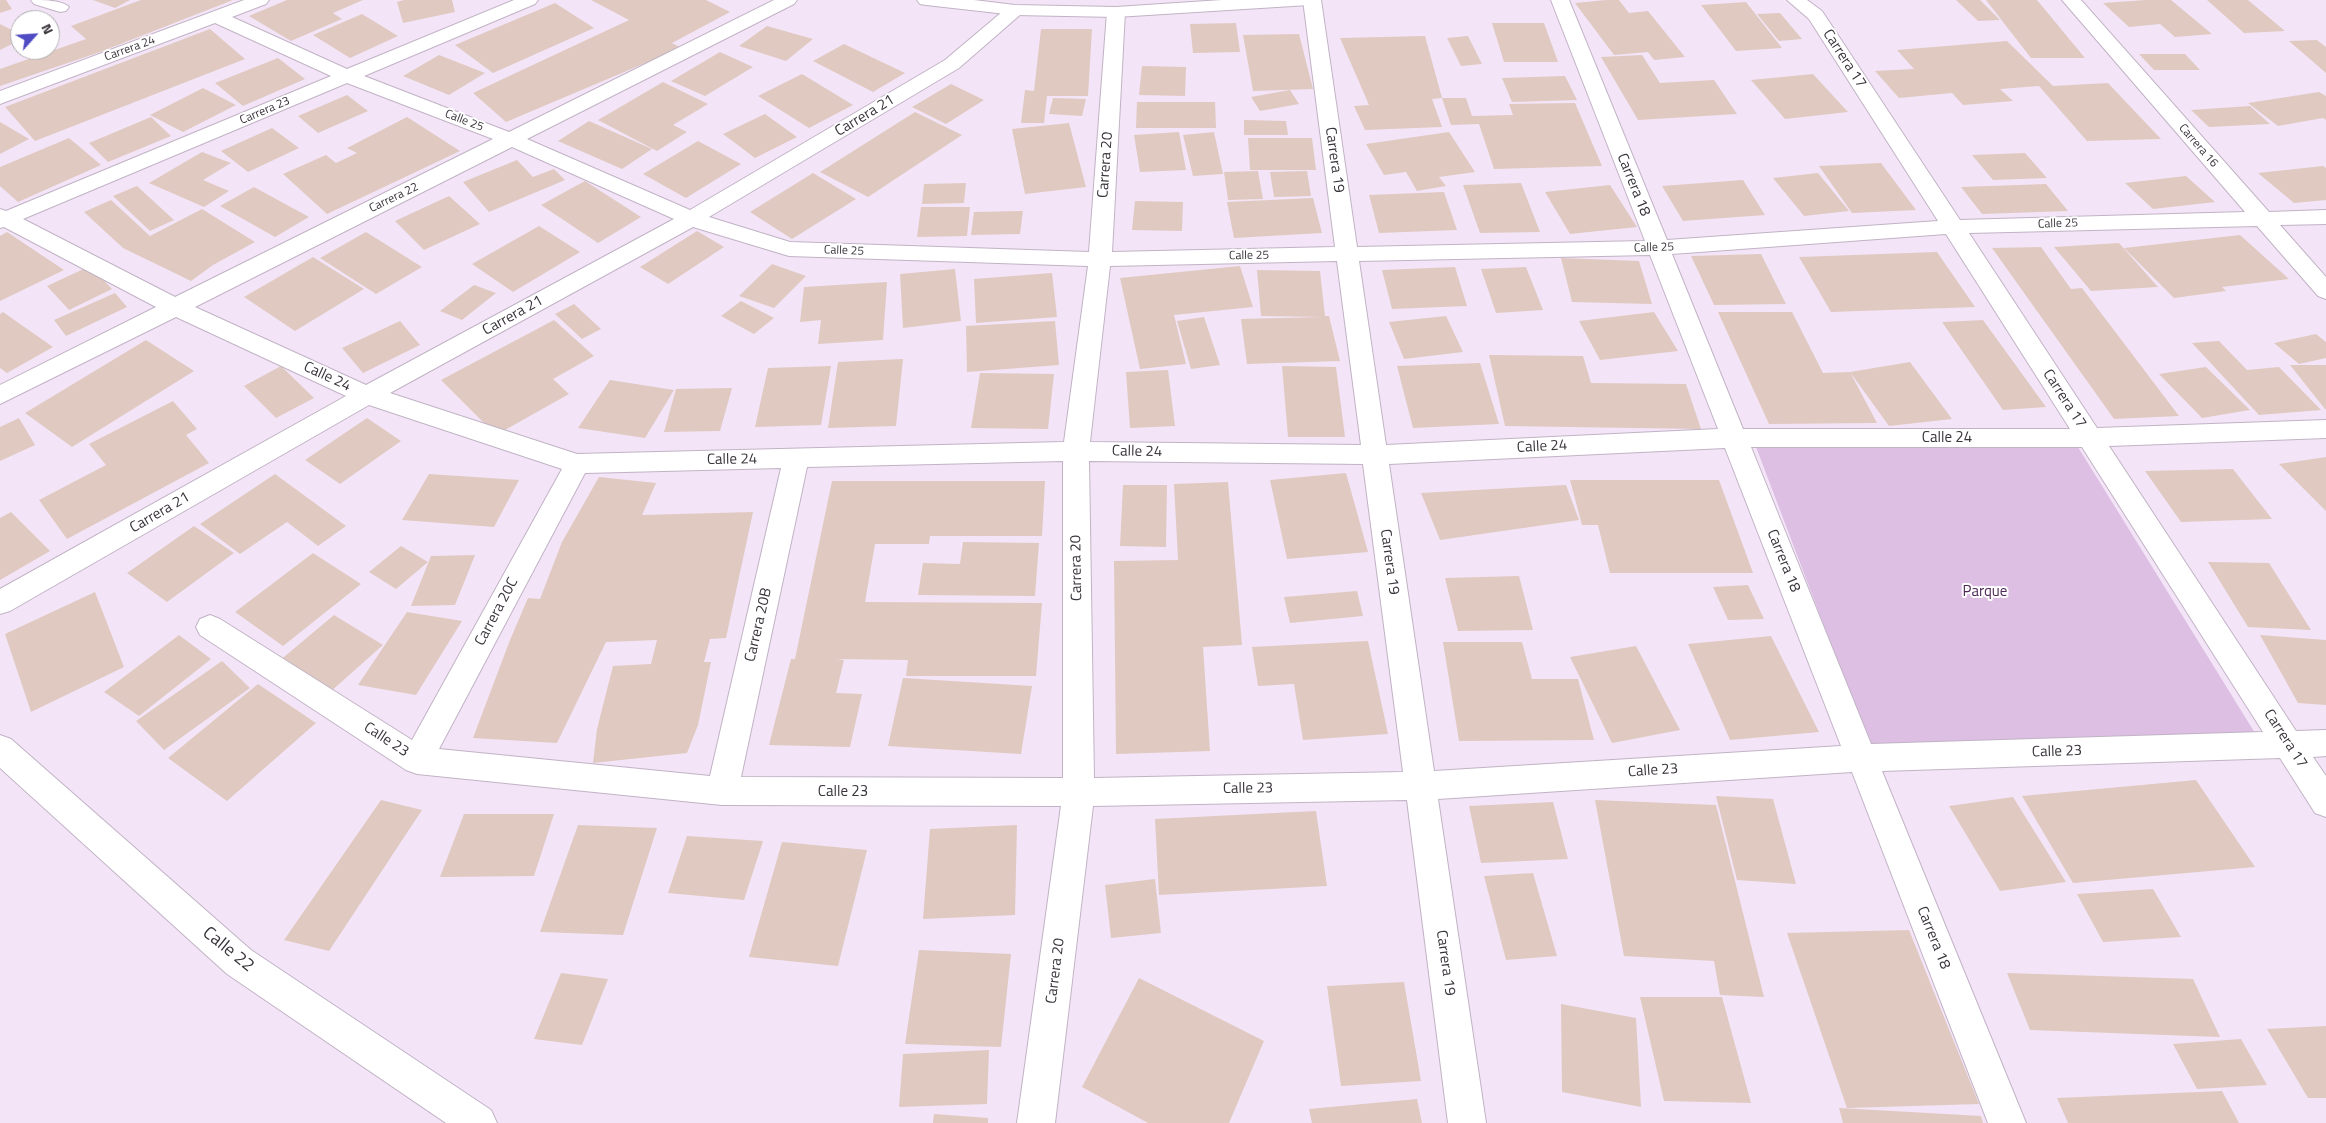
<!DOCTYPE html>
<html>
<head>
<meta charset="utf-8">
<style>
  body { margin:0 }
  #map { position:relative; width:2326px; height:1123px; overflow:hidden; background:#f3e5f7; font-family:"Titillium Web",sans-serif }
  canvas { display:block }
  .north { position:absolute; left:10px; top:10px; width:50px; height:50px; box-sizing:border-box; background:#fff; border:1px solid #b0aeb1; border-radius:50%; rotate:64deg; font-size:14px; font-weight:700; line-height:20px; text-align:center; color:#39343b }
  .north::after { content:''; display:block; margin:auto; width:18px; height:22px; background:#4f4bc2; clip-path:polygon(50% 0,100% 100%,50% 72%,0 100%) }
</style>
</head>
<body>
<div id="map">
<canvas width="2326" height="1123"></canvas>
<div class="north">N</div>
</div>
<script>
const context = document.querySelector('canvas').getContext('2d');
context.lineJoin = 'round';
function paint(path, color) { context.fillStyle = color; context.fill(path, 'evenodd'); }
function trace(path, color, width, dash) { context.strokeStyle = color; context.lineWidth = width; context.lineCap = dash ? 'butt' : 'round'; context.setLineDash(dash || []); context.stroke(path); }
function write(font, color, halo, rows, align = 'center') {
  context.font = font + ' "Titillium Web",sans-serif'; context.lineWidth = 4; context.setLineDash([]); context.textBaseline = 'middle'; context.strokeStyle = halo; context.fillStyle = color; for (const [text, x, y, turn = 0] of rows) {
    context.save(); context.translate(x, y); context.rotate((+turn || 0) * Math.PI / 180); context.textAlign = isNaN(turn) ? turn : align; if (halo) context.strokeText(text, 0, 0); context.fillText(text, 0, 0); context.restore();
  }
}
const green = new Path2D(`
  M2073,439L2255,733L1870,747L1756,447Z`);
const building = new Path2D(`
  M0,0H6L12,9L0,13Z
  M93,0H130L115,8Z
  M141,0H233L100,52L0,86V69L86,39L71,26Z
  M287,0H363L333,13L342,19L291,41L249,16Z
  M404,0H452L455,12L403,23L397,2Z
  M591,0H706L730,12L672,43L681,48L506,122L473,93L629,20Z
  M1606,0H1619L1629,13L1648,11L1685,57L1654,60L1648,52L1614,55L1575,3Z
  M1956,0H1980L2000,20L1978,21Z
  M1986,0H2037L2085,58H2031Z
  M2146,0H2171L2212,34L2175,37L2160,24L2129,27L2103,3Z
  M2207,0H2248L2285,31L2244,33Z
  M1746,2L1782,48L1736,51L1701,5Z
  M555,3L594,28L493,73L455,45Z
  M1780,13L1802,39L1779,41L1757,14Z
  M362,14L398,36L350,58L313,35Z
  M1236,23L1240,52L1193,53L1190,24Z
  M1492,23H1544L1558,62H1504Z
  M0,24L20,34V40L0,50Z
  M767,26L813,39L786,61L739,46Z
  M210,29L245,59L35,141L5,107Z
  M1041,29H1092L1088,96H1047L1044,123H1021L1025,90L1034,91Z
  M1299,34L1313,89L1253,91L1243,35Z
  M1425,36L1442,98L1432,99L1442,127L1365,130L1354,106L1369,105L1340,38Z
  M1468,36L1482,64L1461,66L1447,38Z
  M2317,40L2326,47V73L2289,41Z
  M2007,41L2053,86L2108,83L2161,139L2087,141L2039,86L2000,89L2013,101L1963,105L1952,93L1899,98L1875,71L1914,69L1897,50Z
  M844,44L905,73L873,92L813,61Z
  M720,52L753,67L705,96L671,81Z
  M2139,54H2185L2200,70H2154Z
  M439,55L485,73L449,95L403,76Z
  M1642,55L1660,83L1714,80L1737,114L1638,120L1601,57Z
  M278,58L305,79L243,106L215,83Z
  M1142,66L1186,67L1185,96L1139,95Z
  M802,74L853,105L809,128L758,96Z
  M1813,74L1848,112L1785,119L1751,80Z
  M1565,76L1577,100L1512,102L1502,78Z
  M663,82L708,104L673,125L687,132L657,151L598,120Z
  M951,84L984,100L946,124L912,107Z
  M203,88L236,105L183,132L150,115Z
  M1290,90L1299,104L1260,111L1251,97Z
  M2319,92L2326,96V120L2323,118L2278,126L2248,103Z
  M347,95L368,111L318,133L298,116Z
  M1053,98L1086,99L1082,116L1049,114Z
  M1442,98H1466L1472,116L1513,115L1509,104L1575,103L1602,166L1494,169L1479,124L1451,125Z
  M1137,102H1215L1216,128H1136Z
  M2250,106L2270,124L2209,127L2191,110Z
  M915,112L962,135L868,197L820,172Z
  M765,114L797,137L755,158L723,134Z
  M151,117L171,136L108,162L89,143Z
  M407,117L460,151L327,214L283,174L326,155L336,163L357,153L347,148Z
  M1244,120L1286,121L1288,135H1244Z
  M589,121L652,149L622,169L558,141Z
  M0,122L29,139L0,154Z
  M1069,123L1086,187L1025,194L1012,129Z
  M272,128L299,148L248,172L221,151Z
  M1179,132L1186,170L1140,172L1134,135Z
  M1214,132L1223,174L1193,176L1183,135Z
  M1449,132L1475,172L1439,177L1446,186L1417,191L1406,172L1384,175L1366,144Z
  M69,138L101,165L18,202L0,186V167Z
  M1248,138H1312L1316,170H1250Z
  M698,141L741,164L686,198L643,174Z
  M202,152L231,163L203,180L229,191L204,207L149,183Z
  M2025,153L2047,178L1993,180L1972,155Z
  M517,160L533,177L554,169L565,180L489,212L463,182Z
  M1881,163L1916,210L1852,213L1819,166Z
  M2323,166L2326,168V200L2294,203L2258,173Z
  M1258,171L1263,199L1228,200L1224,172Z
  M1307,171L1311,196L1274,197L1270,172Z
  M813,173L856,199L792,239L750,212Z
  M1818,173L1849,211L1804,216L1773,178Z
  M2186,176L2215,202L2153,209L2125,183Z
  M1743,180L1765,215L1683,221L1662,186Z
  M585,181L641,217L598,243L541,205Z
  M966,183L964,203L922,204L924,184Z
  M1521,183L1540,232L1480,233L1463,185Z
  M2046,184L2068,211L1982,214L1961,187Z
  M1610,185L1637,227L1570,234L1545,192Z
  M137,186L174,220L150,231L113,196Z
  M254,187L309,217L275,237L220,206Z
  M1444,192L1457,230L1379,233L1369,195Z
  M449,196L480,224L424,250L395,221Z
  M1313,198L1322,233L1234,238L1227,202Z
  M111,200L150,236L202,209L255,242L213,265L191,281L123,248L84,212Z
  M1135,201L1183,202L1182,231L1132,230Z
  M921,207H970L967,236L917,237Z
  M1023,211L1020,234L971,235L974,212Z
  M539,226L580,252L513,292L472,264Z
  M697,231L724,247L668,284L640,267Z
  M7,232L64,270L0,301V236Z
  M366,232L422,267L376,294L320,258Z
  M2240,235L2289,279L2222,287L2226,291L2174,298L2124,248Z
  M2119,243L2158,287L2091,291L2054,247Z
  M2041,247L2071,289L2082,288L2179,416L2114,419L1992,248Z
  M1937,252L1975,307L1831,312L1799,257Z
  M1761,254L1786,304L1714,305L1691,256Z
  M313,257L364,289L295,331L244,297Z
  M1561,258L1639,261L1652,304L1572,302Z
  M772,264L806,276L774,308L739,296Z
  M90,266L112,289L69,310L47,286Z
  M1240,266L1253,307L1174,315L1186,364L1140,369L1120,278Z
  M1455,267L1467,306L1392,309L1382,270Z
  M1526,267L1543,310L1496,313L1481,269Z
  M955,269L961,321L903,328L900,274Z
  M1257,270L1320,271L1325,316H1329L1340,361L1247,364L1241,319L1322,317L1261,316Z
  M1052,273L1057,317L976,323L974,279Z
  M887,282L883,340L818,344L821,320L800,322L804,287Z
  M474,285L496,293L462,320L440,311Z
  M115,293L127,307L66,336L54,320Z
  M741,301L774,318L754,334L721,316Z
  M574,304L601,329L582,339L555,314Z
  M3,312L53,347L7,373L0,368V314Z
  M1654,312L1678,351L1600,360L1579,321Z
  M1718,312H1792L1823,373L1850,372L1877,423L1769,424Z
  M1446,316L1463,352L1404,359L1389,322Z
  M1204,317L1220,365L1191,369L1177,321Z
  M554,320L594,356L553,379L569,394L496,435L441,380Z
  M1983,320L2046,407L2003,410L1942,322Z
  M400,321L420,345L363,373L342,348Z
  M1055,321L1059,365L967,372L966,326Z
  M2316,334L2326,342V358L2299,364L2274,343Z
  M146,340L194,371L72,447L25,413Z
  M2219,341L2247,370L2279,367L2321,410L2259,415L2192,343Z
  M1489,355L1583,356L1591,383L1686,384L1701,429L1505,426Z
  M903,359L896,426L828,428L838,362Z
  M1910,362L1952,419L1889,426L1850,372Z
  M1480,363L1499,424L1413,428L1397,366Z
  M2290,365H2326V409H2325Z
  M281,366L314,398L276,418L244,386Z
  M831,366L821,425L755,427L768,368Z
  M1282,366L1336,367L1345,437H1288Z
  M2206,367L2250,410L2202,418L2159,374Z
  M1168,370L1175,426L1130,428L1126,372Z
  M980,373L1054,374L1048,429L971,428Z
  M610,380L674,390L645,438L578,428Z
  M732,388L720,431L664,432L676,389Z
  M173,401L197,429L186,435L209,463L67,539L39,500L106,465L89,444Z
  M19,418L35,445L0,461V427Z
  M367,418L401,441L340,484L305,460Z
  M2326,457V511L2279,464Z
  M2233,469L2272,519L2181,522L2145,471Z
  M1346,473L1368,552L1287,559L1270,480Z
  M275,474L346,526L318,546L287,522L240,554L200,524Z
  M429,474L519,480L494,527L402,520Z
  M599,477L656,483L642,515L753,512L726,638L710,639L704,662H711L698,725L687,753L593,763L597,729L613,666L651,664L657,640L606,642L557,743L473,738L510,640L528,598L540,599L562,542Z
  M1570,480H1719L1753,573H1610L1598,525H1582Z
  M832,481H1045L1042,536H930L929,544H875L865,602L1042,603L1036,676H906L908,660L837,659L844,660L836,693L862,694L850,747L769,745L791,659H795Z
  M1228,482L1242,645L1203,647L1210,751L1116,754L1114,561L1178,560L1174,484Z
  M1123,485H1167L1166,547L1120,546Z
  M1566,485L1579,520L1440,540L1421,493Z
  M11,512L50,551L0,580V518Z
  M194,526L234,553L167,602L127,573Z
  M963,542L1039,543L1035,596L918,595L923,563L960,564Z
  M401,546L428,562L396,589L369,572Z
  M313,553L361,584L283,646L235,612Z
  M475,555L455,605L411,606L431,556Z
  M2208,562L2269,563L2311,630L2248,627Z
  M1519,576L1533,630L1458,631L1445,578Z
  M1748,585L1764,619L1728,620L1713,587Z
  M1357,591L1363,616L1290,623L1284,597Z
  M95,592L124,667L31,712L5,634Z
  M407,612L462,621L416,695L358,685Z
  M334,615L383,645L329,693L278,662Z
  M179,635L211,659L139,716L104,692Z
  M2260,635L2326,640V705L2298,703Z
  M1771,636L1819,732L1730,740L1688,644Z
  M1368,641L1388,734L1303,740L1294,684L1258,686L1252,647Z
  M1443,642H1522L1532,679H1578L1594,740L1459,741Z
  M1636,646L1680,730L1612,743L1570,657Z
  M222,661L250,688L164,750L136,721Z
  M903,678L1032,686L1021,754L888,746Z
  M258,684L316,723L227,801L168,758Z
  M2196,780L2255,867L2073,883L2022,796Z
  M1716,796L1773,799L1796,884L1737,880Z
  M2013,797L2066,882L2000,891L1949,806Z
  M381,800L422,810L329,951L284,940Z
  M1595,800L1716,805L1764,997L1720,995L1714,961L1624,956Z
  M1553,802L1568,859L1481,863L1469,806Z
  M1316,811L1327,886L1159,895L1155,819Z
  M464,814H554L534,876L440,877Z
  M578,825L657,828L623,935L540,932Z
  M1017,825L1015,915L923,919L930,829Z
  M687,836L763,841L744,900L668,893Z
  M782,842L867,850L838,966L749,957Z
  M1533,873L1557,956L1506,960L1484,876Z
  M1155,879L1161,933L1111,938L1105,885Z
  M2153,889L2181,937L2103,942L2077,894Z
  M1909,930L1979,1104L1847,1108L1787,933Z
  M919,950L1011,954L1001,1047L905,1044Z
  M561,973L608,979L582,1045L534,1039Z
  M2007,973L2193,979L2220,1037L2030,1030Z
  M1139,978L1264,1041L1229,1123H1148L1082,1087Z
  M1404,982L1421,1081L1341,1086L1327,986Z
  M1640,997H1722L1751,1103L1664,1101Z
  M1561,1004L1636,1018L1641,1107L1562,1092Z
  M2326,1026V1098H2308L2267,1029Z
  M2241,1039L2267,1085L2197,1089L2173,1044Z
  M989,1050L987,1104L899,1107L903,1054Z
  M2222,1091L2239,1123H2068L2057,1098Z
  M1417,1099L1422,1123H1312L1309,1109Z
  M1839,1108L1981,1116L1983,1123H1843Z
  M934,1114L988,1118V1123H933Z`);
const minor = new Path2D(`
  M31,0C43,0 62,0 69,7L66,11L60,12L34,4Z
  M244,0H269L266,4L232,17L347,69L514,0H538L535,4L364,76L509,132L774,0H797L794,4L527,139L690,210L945,60L1009,6H1021L1024,10L1021,14L959,68L709,217L790,242L1089,252L1107,12L1110,8H1122L1125,12L1112,252L1335,247L1303,0H1321L1357,247L1645,241L1551,0H1569L1667,240L1938,221L1809,19L1787,0H1807L1822,11L1960,220L2245,212L2062,0H2081L2269,212L2326,210V224L2280,225L2326,277V299L2318,296L2257,226L1969,233L2097,428L2326,420V438L2109,446L2296,731L2326,730V756L2313,757L2326,776V817L2315,813L2280,758L1882,771L2026,1123H1988L1852,772L1438,799L1486,1123H1448L1407,800L1093,806L1055,1123H1017L1061,806L722,805L417,774L406,770L200,635L196,627L200,619L210,615L220,619L412,740L562,469L369,405L10,611L0,614V589L346,396L176,317L0,404V385L156,307L4,227L0,228V209L6,211L331,76L215,23L0,104V91ZM347,83L493,139L175,297L23,219ZM512,147L674,219L366,385L195,307ZM693,227L789,256L1088,266L1064,442L577,454L390,393ZM1946,234L2070,429H1743L1672,254ZM1650,255L1718,429L1386,445L1359,261ZM1337,261L1361,445L1090,442L1110,266ZM1751,447H2082L2263,732L1871,744ZM1725,448L1841,746L1434,771L1389,464ZM1063,461V778L741,777L807,467ZM1089,461L1363,464L1403,772L1094,778ZM781,468L710,776L439,749L585,473Z
  M0,735L11,739L251,950L491,1110L497,1123H446L227,974L0,768Z`);
const secondary = new Path2D(`
  M917,0H974L1015,5L1116,7L1222,0H1318L1315,4L1309,5L1116,17L1015,15L926,5L920,4Z`);
const farStreetnames = [
  ["Carrera 24",130,49,-20],
  ["Carrera 23",265,111,-23],
  ["Calle 25",464,121,21],
  ["Carrera 16",2198,146,49],
  ["Carrera 22",394,198,-26],
  ["Calle 25",2058,224,-2],
  ["Calle 25",1654,248,-2],
  ["Calle 25",844,251,2],
  ["Calle 25",1249,256,-1]
];
const streetNames = [
  ["Carrera 17",1844,59,57],
  ["Carrera 21",865,116,-31],
  ["Carrera 19",1334,160,82],
  ["Carrera 20",1106,165,-86],
  ["Carrera 18",1633,185,68],
  ["Carrera 21",513,316,-29],
  ["Calle 24",327,377,25],
  ["Carrera 17",2064,399,57],
  ["Calle 24",1947,438],
  ["Calle 24",1542,447,-3],
  ["Calle 24",1137,452,1],
  ["Calle 24",732,460,-1],
  ["Carrera 21",160,513,-30],
  ["Carrera 18",1783,561,68],
  ["Carrera 19",1389,562,82],
  ["Carrera 20",1077,568,-91],
  ["Carrera 20C",497,612,-62],
  ["Carrera 20B",759,625,-77],
  ["Carrera 17",2285,739,57],
  ["Calle 23",386,740,33],
  ["Calle 23",2057,752,-2],
  ["Calle 23",1653,771,-4],
  ["Calle 23",1248,789,-1],
  ["Calle 23",843,792],
  ["Carrera 18",1933,938,68],
  ["Carrera 19",1445,963,82],
  ["Carrera 20",1056,971,-83]
];
const parkNames = [
  ["Parque",1985,592]
];
const nearStreetnames = [
  ["Calle 22",228,950,39]
];
paint(green, '#dcbfe3');
paint(building, '#e0c9c1');
trace(minor, '#c1b3c5', 2);
trace(secondary, '#c1b3c5', 2);
paint(minor, '#fff');
paint(secondary, '#fff');
write('12px', '#39343b', '#fff', farStreetnames);
write('15px', '#39343b', '#fff', streetNames);
write('15px', '#4f2959', '#fff', parkNames);
write('18px', '#39343b', '#fff', nearStreetnames);
</script>
</body>
</html>
